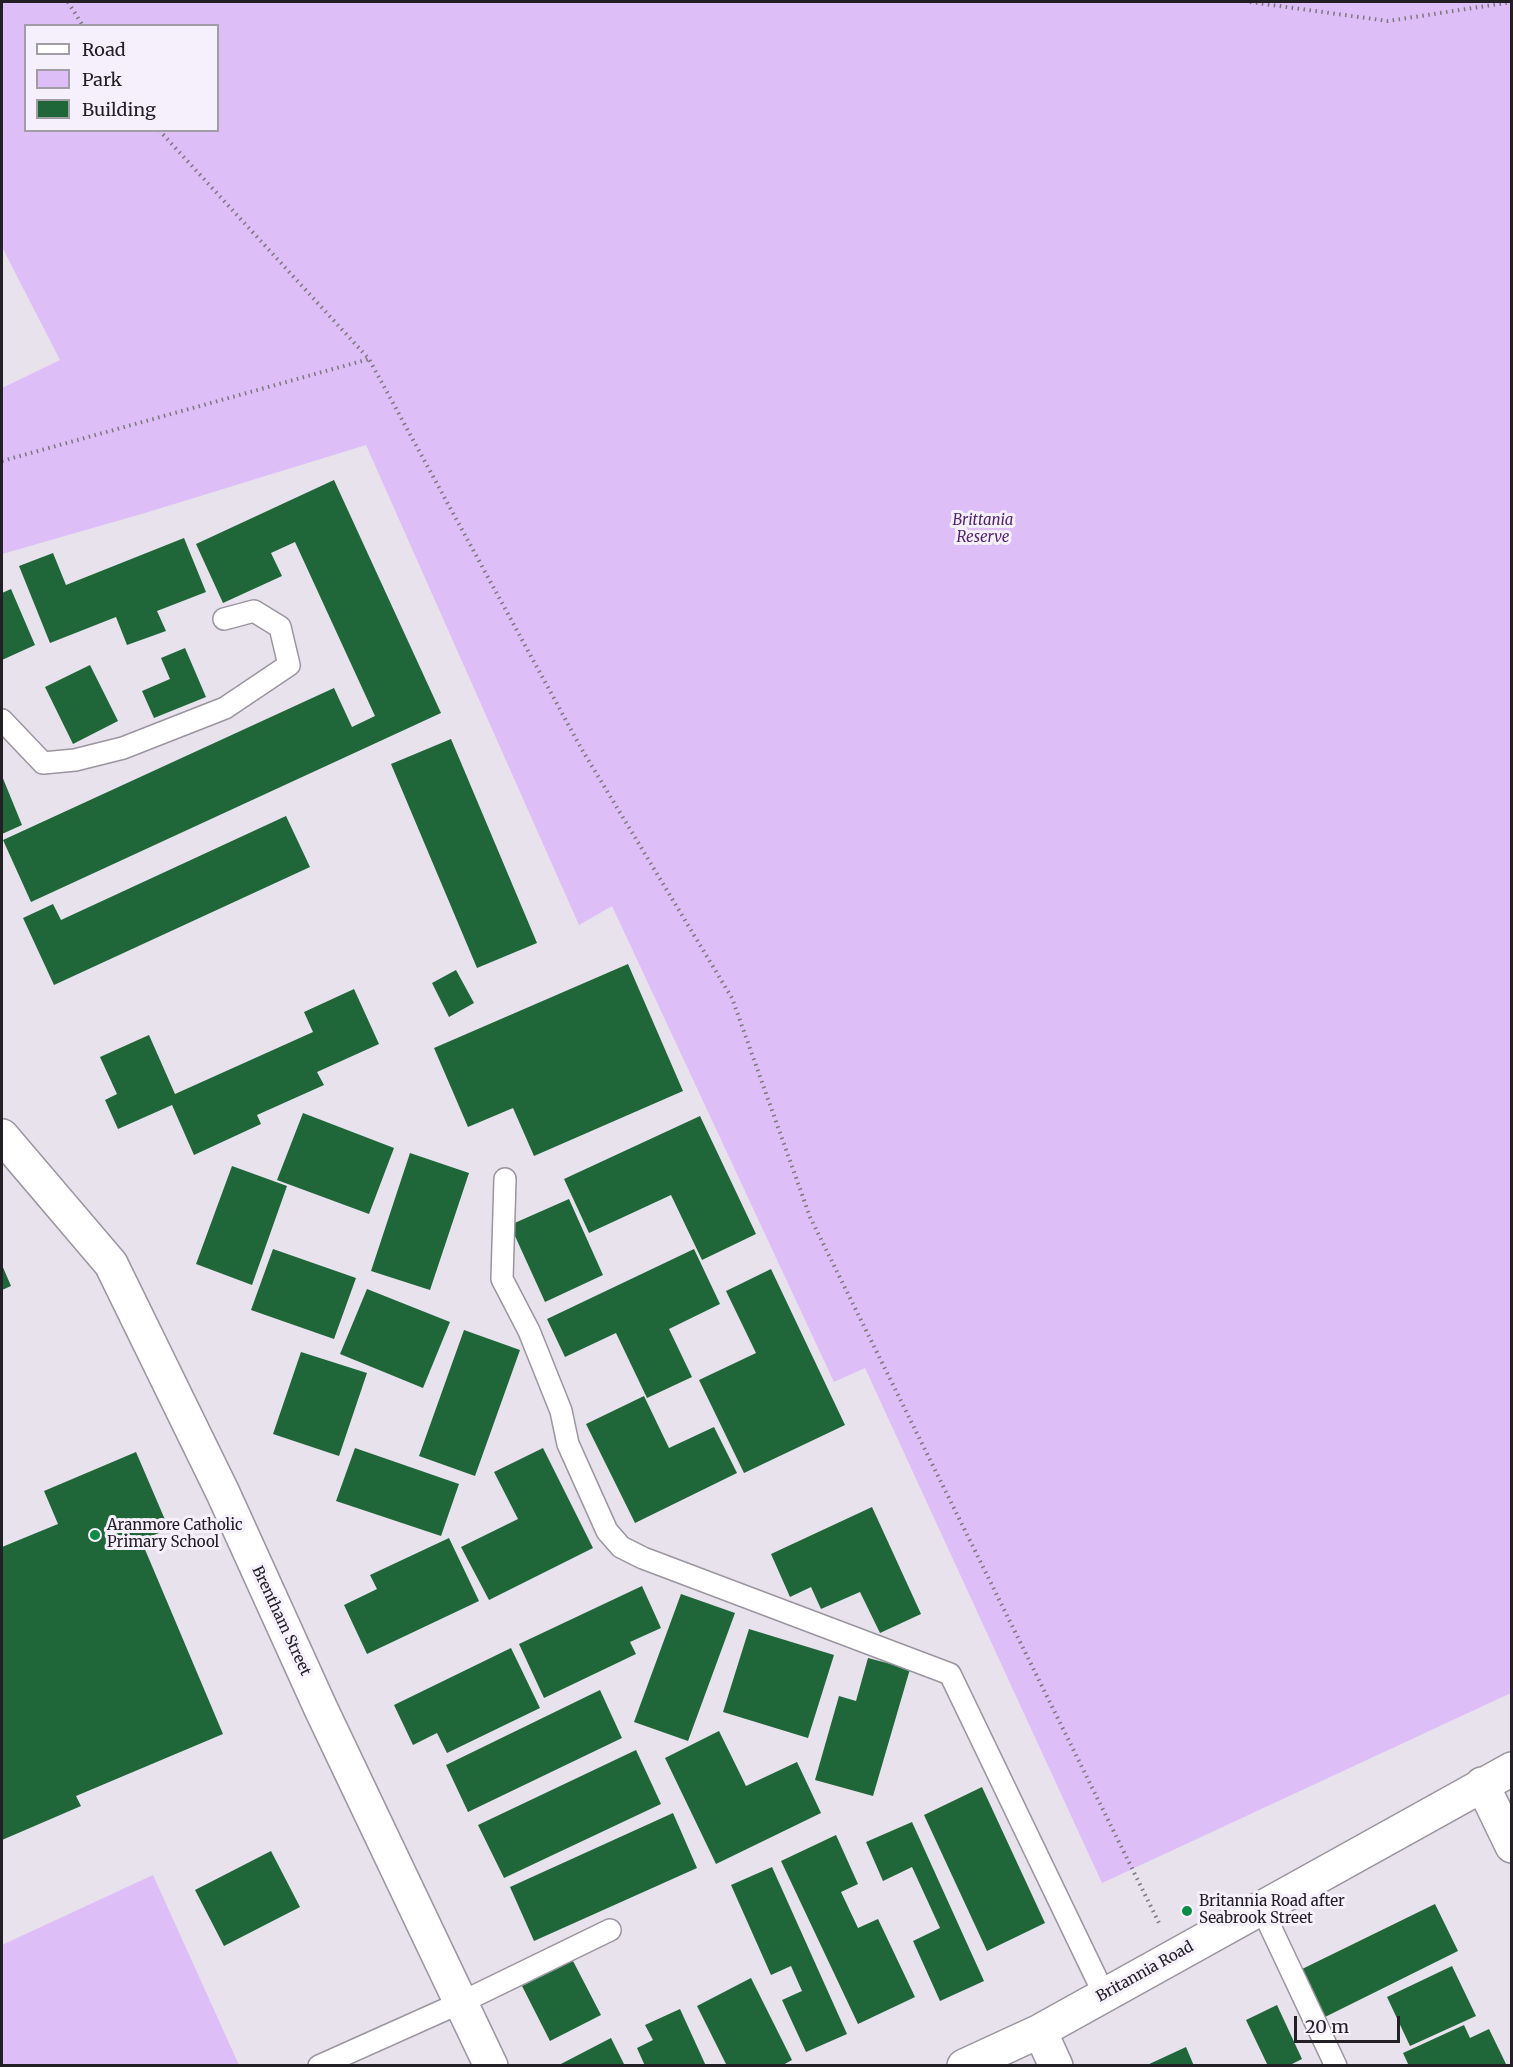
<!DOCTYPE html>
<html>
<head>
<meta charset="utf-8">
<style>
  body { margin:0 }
  #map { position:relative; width:1513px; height:2067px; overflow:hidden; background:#e8e2ed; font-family:Merriweather,serif }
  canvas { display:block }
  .frame { position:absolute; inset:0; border:3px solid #222024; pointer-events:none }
  .legend { position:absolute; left:24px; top:24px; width:195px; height:108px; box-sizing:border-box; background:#f5f0fb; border:2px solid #a19da5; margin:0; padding:8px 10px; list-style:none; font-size:18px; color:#222024 }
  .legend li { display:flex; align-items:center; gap:12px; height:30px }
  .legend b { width:30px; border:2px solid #a19da5 }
  .scale { position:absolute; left:1294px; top:2016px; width:106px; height:27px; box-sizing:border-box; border:3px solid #222024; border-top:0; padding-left:8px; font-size:18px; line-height:21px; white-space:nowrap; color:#222024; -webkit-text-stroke:4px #f5f0fb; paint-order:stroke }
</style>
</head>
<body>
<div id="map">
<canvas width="1513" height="2067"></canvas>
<div class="frame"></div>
<ul class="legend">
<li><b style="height:8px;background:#fff"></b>Road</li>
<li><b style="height:16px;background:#ddbef7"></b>Park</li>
<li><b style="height:16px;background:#1f6639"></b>Building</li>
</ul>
<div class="scale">20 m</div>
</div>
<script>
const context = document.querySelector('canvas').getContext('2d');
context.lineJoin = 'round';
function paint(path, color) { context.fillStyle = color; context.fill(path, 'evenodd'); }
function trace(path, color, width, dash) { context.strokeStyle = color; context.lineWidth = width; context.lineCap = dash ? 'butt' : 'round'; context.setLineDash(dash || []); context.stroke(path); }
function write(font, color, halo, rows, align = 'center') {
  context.font = font + ' Merriweather,serif'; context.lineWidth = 6; context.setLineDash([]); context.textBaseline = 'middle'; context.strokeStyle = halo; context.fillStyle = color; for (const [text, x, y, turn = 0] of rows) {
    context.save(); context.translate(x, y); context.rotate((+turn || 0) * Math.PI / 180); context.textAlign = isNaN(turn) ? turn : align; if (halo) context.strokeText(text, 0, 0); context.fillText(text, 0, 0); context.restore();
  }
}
const green = new Path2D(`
  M2,2H1511V1693L1102,1883L865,1368L834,1382L612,906L579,925L366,445L145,513L2,554V388L60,360L2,247ZM26,26H218V130H26Z
  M153,1875L239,2065H2V1945Z`);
const building = new Path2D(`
  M334,480L441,713L31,902L3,840L334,688L352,727L375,716L295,542L271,553L282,576L223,603L196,544Z
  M184,538L206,592L157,611L166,631L127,645L116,617L50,643L19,566L53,553L66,585Z
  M11,589L35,645L2,660V593Z
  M185,648L206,697L154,718L142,691L170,679L161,658Z
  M90,665L118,721L73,744L45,687Z
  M451,739L537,943L477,968L391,764Z
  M2,776L22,825L2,834Z
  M286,816L310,867L54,985L23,918L53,904L61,920Z
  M628,964L683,1091L534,1156L513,1108L468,1127L434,1048Z
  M456,970L474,1003L449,1017L432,983Z
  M354,989L379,1044L317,1072L324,1085L257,1115L261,1124L194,1155L172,1105L118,1129L105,1100L117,1094L100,1057L149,1035L175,1094L313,1032L304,1012Z
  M303,1113L394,1148L369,1214L277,1180Z
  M700,1116L756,1234L702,1260L671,1195L589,1233L564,1179Z
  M410,1153L469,1173L430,1290L371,1271Z
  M232,1166L287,1186L252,1285L196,1264Z
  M569,1199L603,1275L545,1302L510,1225Z
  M273,1249L356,1278L334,1339L251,1310Z
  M694,1249L720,1304L669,1329L692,1377L647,1398L616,1333L565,1357L547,1319Z
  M2,1265L11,1286L2,1290Z
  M771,1269L845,1425L744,1473L699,1380L756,1353L726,1291Z
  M367,1289L450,1322L423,1388L340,1354Z
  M464,1330L520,1350L475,1476L419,1456Z
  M301,1352L367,1373L339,1456L273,1434Z
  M644,1396L669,1448L714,1427L737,1473L635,1523L586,1424Z
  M355,1448L459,1484L441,1536L336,1501Z
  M543,1448L593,1548L489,1600L461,1547L518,1519L494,1472Z
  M136,1452L169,1529L141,1540L223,1734L76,1796L81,1806L2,1840V1547L58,1524L44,1491Z
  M872,1507L921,1614L880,1633L860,1592L821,1609L811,1587L790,1597L771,1554Z
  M449,1538L479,1601L367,1654L344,1605L377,1589L370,1575Z
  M642,1586L661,1628L630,1642L636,1654L544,1698L519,1644Z
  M681,1594L735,1613L688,1741L634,1722Z
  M749,1629L834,1655L808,1738L723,1712Z
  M511,1648L540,1708L447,1753L437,1733L413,1745L394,1705Z
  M868,1658L910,1669L873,1796L815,1780L839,1696L856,1701Z
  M600,1690L622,1738L468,1812L446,1765Z
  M719,1731L746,1786L797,1762L821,1813L716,1864L665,1758Z
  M636,1750L661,1804L504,1878L478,1825Z
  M982,1787L1045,1923L987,1951L924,1815Z
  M673,1813L697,1868L534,1941L510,1887Z
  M912,1822L984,1981L940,2001L913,1941L940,1928L912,1867L883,1881L866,1842Z
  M836,1835L858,1884L841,1892L858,1928L878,1919L915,1997L858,2024L781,1861Z
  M271,1851L300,1907L224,1946L195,1890Z
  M772,1867L847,2034L806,2052L782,2000L802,1991L791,1966L771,1975L731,1885Z
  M1435,1904L1458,1951L1319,2020L1296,1972Z
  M573,1961L601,2015L550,2041L522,1986Z
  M1452,1966L1476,2016L1410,2046L1387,1997Z
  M751,1978L792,2060L781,2066H727L697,2006Z
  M1277,2005L1302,2059L1288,2066H1268L1246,2020Z
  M680,2009L706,2066H645L637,2048L653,2040L645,2025Z
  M1464,2025L1470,2038L1489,2029L1506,2064L1409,2066L1403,2053Z
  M611,2038L625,2066H557Z
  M1186,2047L1194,2066H1145Z`);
const path = new Path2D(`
  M68,2L83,26
  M1250,2L1388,21L1512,2
  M159,130L369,359L581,748L732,998L810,1217L1160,1925
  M2,461L369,359`);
const service = new Path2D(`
  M2,720L43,763L75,760L123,748L225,708L289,665L280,627L254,611L224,619
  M505,1179L502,1279L529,1331L561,1411L568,1444L607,1531L621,1547L643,1558L950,1674L1104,1994
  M1261,1907L1336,2066
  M319,2066L462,2002L610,1930`);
const minor = new Path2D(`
  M1482,1784L1512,1846
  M1040,2031L1056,2066
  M964,2066L1040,2031L1512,1769`);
const tertiary = new Path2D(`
  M2,1136L111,1264L223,1493L321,1709L491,2066`);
const markers = [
  [95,1535,6,"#0a8c48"],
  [1187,1911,6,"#0a8c48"]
];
const parkNames = [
  ["Brittania",983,521],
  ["Reserve",983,538]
];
const poiNames = [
  ["Aranmore Catholic",107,1526],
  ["Primary School",107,1543],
  ["Britannia Road after",1199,1902],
  ["Seabrook Street",1199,1919]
];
const streetNames = [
  ["Brentham Street",281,1621,65],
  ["Britannia Road",1145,1972,-29]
];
paint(green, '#ddbef7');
paint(building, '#1f6639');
trace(service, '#9b959f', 24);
trace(minor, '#9b959f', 36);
trace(tertiary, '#9b959f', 36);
trace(path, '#7b787f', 4, [1.5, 4.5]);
trace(service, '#fff', 21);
trace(minor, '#fff', 33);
trace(tertiary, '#fff', 33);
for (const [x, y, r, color] of markers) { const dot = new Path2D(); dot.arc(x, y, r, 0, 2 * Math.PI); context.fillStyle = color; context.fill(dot); trace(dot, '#f5f0fb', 2); }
write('italic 15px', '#542572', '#f5f0fb', parkNames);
write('15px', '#222024', '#f5f0fb', poiNames, 'left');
write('15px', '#222024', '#f5f0fb', streetNames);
</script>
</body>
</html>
